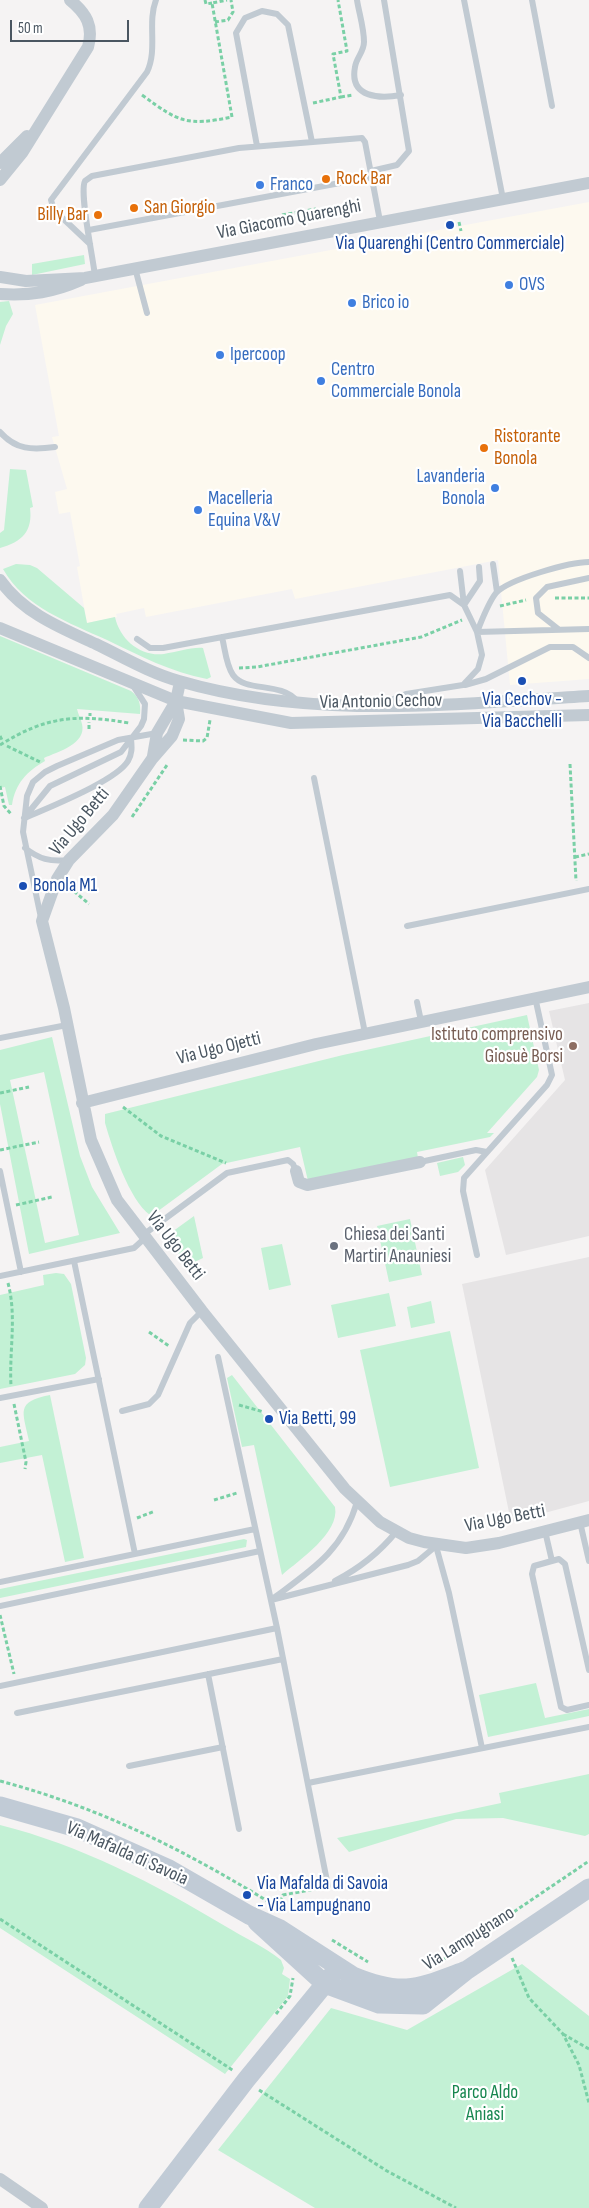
<!DOCTYPE html>
<html>
<head>
<meta charset="utf-8">
<style>
  body { margin:0 }
  #map { position:relative; width:589px; height:2208px; overflow:hidden; background:#f5f3f3; font-family:"Sofia Sans Condensed",sans-serif }
  canvas { display:block }
  .scale { position:absolute; left:10px; top:20px; width:119px; height:22px; box-sizing:border-box; border:2px solid #4a5661; border-top:0; padding-left:6px; font-size:15px; line-height:18px; white-space:nowrap; color:#4a5661; -webkit-text-stroke:4px #fff; paint-order:stroke }
</style>
</head>
<body>
<div id="map">
<canvas width="589" height="2208"></canvas>
<div class="scale">50 m</div>
</div>
<script>
const context = document.querySelector('canvas').getContext('2d');
context.lineJoin = 'round';
function paint(path, color) { context.fillStyle = color; context.fill(path, 'evenodd'); }
function trace(path, color, width, dash) { context.strokeStyle = color; context.lineWidth = width; context.lineCap = dash ? 'butt' : 'round'; context.setLineDash(dash || []); context.stroke(path); }
function write(font, color, halo, rows, align = 'center') {
  context.font = font + ' "Sofia Sans Condensed",sans-serif'; context.lineWidth = 4.5; context.setLineDash([]); context.textBaseline = 'middle'; context.strokeStyle = halo; context.fillStyle = color; for (const [text, x, y, turn = 0] of rows) {
    context.save(); context.translate(x, y); context.rotate((+turn || 0) * Math.PI / 180); context.textAlign = isNaN(turn) ? turn : align; if (halo) context.strokeText(text, 0, 0); context.fillText(text, 0, 0); context.restore();
  }
}
const commercial = new Path2D(`
  M589,202V679L510,685L498,560L295,599L292,589L146,617L144,608L116,614L117,617L87,623L77,567L80,566L70,512L59,514L55,492L67,489L52,437L59,436L35,305Z`);
const education = new Path2D(`
  M589,1003V1236L506,1255L485,1170L565,1080L549,1011Z
  M589,1257V1501L511,1522L462,1284Z`);
const green = new Path2D(`
  M84,255L85,264L32,275V264Z
  M9,301L13,314L6,326L0,345V302Z
  M10,469L26,470L33,507L30,508C33,531 22,542 0,548V533L4,530Z
  M16,564L30,565L37,568L84,608L87,623L115,617C120,640 141,657 164,654C177,652 191,647 203,648L211,677L207,679C171,672 140,656 107,640C70,623 24,607 3,569Z
  M0,636L131,691C139,697 141,704 140,714L77,709C78,714 81,719 82,724C87,744 57,752 44,758L45,761C27,771 15,784 12,805H9L5,787L0,788Z
  M527,1015L539,1070L537,1077L487,1133H494L490,1137L417,1152L418,1158L308,1181L300,1147L222,1164L154,1214L150,1215C129,1200 112,1147 105,1123V1114L343,1055Z
  M52,1037L80,1156L92,1187L120,1233L29,1254L0,1104V1050ZM44,1072L79,1235L45,1243L10,1080Z
  M463,1157L465,1165L458,1172L440,1176L437,1163Z
  M194,1216L203,1258L188,1265L165,1237Z
  M410,1219L422,1275L389,1282L377,1226Z
  M282,1244L291,1285L269,1290L261,1248Z
  M56,1273L64,1274L71,1284L86,1358L85,1365L75,1374L0,1389V1295L44,1285L43,1275Z
  M389,1293L396,1326L338,1338L331,1305Z
  M431,1301L435,1323L411,1328L407,1307Z
  M450,1331L479,1468L390,1487L360,1350Z
  M232,1375L335,1507C340,1533 299,1560 282,1575L254,1445L242,1447L227,1378Z
  M50,1395L84,1558L65,1562L42,1455L0,1463V1447L29,1441C23,1411 15,1402 50,1395Z
  M244,1539L247,1540L246,1547L0,1598V1589Z
  M536,1683L545,1718L589,1709V1716L488,1737L479,1695Z
  M589,1774V1834L585,1836L503,1818L456,1819L349,1852L337,1838L501,1803L499,1793Z
  M0,1825C80,1845 155,1884 225,1926C243,1937 265,1947 281,1960L284,1968L282,1974L290,1979L288,1996L225,2074L0,1928Z
  M522,1964L589,2016V2208H315L218,2150L331,2008L407,2030Z`);
const path = new Path2D(`
  M205,0L206,4L212,3
  M215,22L228,20L233,12L231,0
  M142,95C180,123 187,126 232,117L212,3L227,0
  M341,97L353,95
  M313,103L341,97L333,54L347,51L338,0
  M282,215L316,209
  M459,222L461,231
  M555,598H589
  M500,606L526,600
  M239,668L257,667L421,637L462,620
  M90,716V713
  M89,729V722
  M0,736L2,740
  M183,740L203,741L207,738L210,720
  M0,745C46,716 77,714 129,723
  M7,746L42,763
  M570,764L576,881
  M0,786L4,806L12,815
  M132,817L167,765
  M575,857L589,854
  M69,887L89,904
  M0,1093L29,1087
  M123,1107L161,1136L226,1163
  M0,1150L39,1142
  M16,1205L52,1197
  M8,1283C17,1317 9,1351 11,1386
  M149,1332L169,1346
  M14,1404L26,1462L25,1469
  M239,1405L264,1412
  M214,1500L237,1493
  M137,1518L155,1511
  M0,1615L14,1674
  M0,1781C105,1809 190,1853 282,1910
  M277,1907L283,1895L320,1888
  M0,1919L234,2071
  M332,1940L368,1962
  M512,1958L529,1998L563,2034L579,2065L589,2103
  M444,1959L589,1861
  M276,2014L290,1996L293,1978
  M563,2034L589,2049
  M259,2090L387,2171L456,2208`);
const lane = new Path2D(`
  M357,0C359,13 364,28 364,42C364,52 356,58 355,67C349,98 380,99 401,95
  M464,0L503,199
  M532,0L552,106
  M257,146L236,33L245,18L262,11L277,14L288,25L312,142
  M371,171L397,165L409,151L384,0
  M89,230L372,177
  M90,244L54,210L51,200L147,72C158,49 147,23 156,0
  M135,268L147,313
  M95,276C93,257 79,193 85,181L92,176L239,148L362,138L365,142L380,221
  M0,432C16,450 32,450 55,447
  M493,564L497,592
  M460,571L464,605
  M464,605L480,581L479,567
  M557,628L538,613L536,598L547,587L589,578
  M477,632C482,620 488,603 496,593C509,579 570,562 589,562
  M477,632L589,629
  M222,637C225,649 226,665 233,675C246,693 280,681 297,701
  M137,639L150,648H163L450,595L464,605L477,632L482,655L478,669L463,685L406,694L386,702
  M465,685L486,679L550,647H573L589,658
  M314,778L365,1033
  M24,818L50,786L121,752L141,726L144,719L145,704L134,687
  M25,818C49,807 116,781 128,761C132,754 132,748 131,739
  M25,848C39,859 50,862 68,860
  M41,918L23,832L27,796L33,782L45,772L57,766L118,740L157,733
  M407,926L589,889
  M417,1002L421,1021
  M0,1038L67,1025
  M420,1162L476,1150L487,1152
  M0,1171L21,1272
  M143,1235L227,1173L288,1160L293,1164L296,1171
  M477,1255L463,1191L464,1178L547,1085L552,1075L535,997
  M74,1261L135,1554
  M0,1276L134,1248L145,1238
  M218,1357L277,1628L328,1886
  M0,1398L99,1379
  M122,1411L149,1404L158,1395L190,1323L202,1311
  M580,1522L589,1561
  M545,1531L552,1561
  M335,1581C360,1568 379,1553 396,1532
  M0,1582L255,1529
  M275,1597C313,1569 343,1550 357,1502
  M271,1600L408,1565L418,1561L436,1546L449,1593L482,1748
  M0,1606L260,1551
  M589,1670L565,1564L559,1559L534,1566L532,1574L561,1707L567,1710L589,1705
  M208,1674L239,1829
  M0,1686L277,1628
  M17,1713L283,1659
  M129,1766L223,1747
  M308,1783L589,1727`);
const street = new Path2D(`
  M0,163L27,136
  M0,180L22,153L88,47C94,26 86,13 70,0
  M0,277L26,281L85,278L589,183
  M0,294C30,296 54,292 81,280
  M0,580C23,613 61,628 96,644C123,657 150,673 179,681C312,720 453,704 589,696
  M0,628L176,701L291,723L589,715
  M176,701L179,719L172,736L152,759L113,815L69,860L57,879L42,921L64,1008L91,1140L117,1200L202,1311L345,1489L380,1522L409,1538L424,1542L466,1548L499,1543L589,1520
  M153,756L157,733L176,701L180,682
  M82,1103L316,1044L589,987
  M296,1171L299,1182L307,1185L420,1162
  M0,2179L42,2208`);
const secondary = new Path2D(`
  M0,1806L77,1828L169,1869L249,1915L280,1929L353,1976C404,1997 418,1988 467,1970
  M257,1922L325,1984L379,2004L423,2005L467,1970L589,1888
  M148,2208L246,2080L333,1974`);
const markers = [
  [326,179,5,"#e8710a"],
  [260,185,5,"#3f7fe0"],
  [134,208,5,"#e8710a"],
  [98,215,5,"#e8710a"],
  [450,225,5,"#1a4fb4"],
  [509,285,5,"#3f7fe0"],
  [352,303,5,"#3f7fe0"],
  [220,355,5,"#3f7fe0"],
  [321,381,5,"#3f7fe0"],
  [484,448,5,"#e8710a"],
  [495,488,5,"#3f7fe0"],
  [198,510,5,"#3f7fe0"],
  [522,681,5,"#1a4fb4"],
  [23,886,5,"#1a4fb4"],
  [573,1046,5,"#8d6e63"],
  [334,1246,5,"#6b7280"],
  [269,1419,5,"#1a4fb4"],
  [247,1895,5,"#1a4fb4"]
];
const foodNames = [
  ["Rock Bar",336,179],
  ["San Giorgio",144,208],
  ["Billy Bar",88,215,"right"],
  ["Ristorante",494,437],
  ["Bonola",494,459]
];
const shopNames = [
  ["Franco",270,185],
  ["OVS",519,285],
  ["Brico io",362,303],
  ["Ipercoop",230,355],
  ["Centro",331,370],
  ["Commerciale Bonola",331,392],
  ["Lavanderia",485,477,"right"],
  ["Bonola",485,499,"right"],
  ["Macelleria",208,499],
  ["Equina V&V",208,521]
];
const streetNames = [
  ["Via Giacomo Quarenghi",289,220,-11],
  ["Via Antonio Cechov",381,702,-1],
  ["Via Ugo Betti",80,822,-50],
  ["Via Ugo Ojetti",219,1049,-14],
  ["Via Ugo Betti",175,1246,52],
  ["Via Ugo Betti",505,1519,-11],
  ["Via Mafalda di Savoia",127,1854,24],
  ["Via Lampugnano",469,1939,-32]
];
const transitNames = [
  ["Via Quarenghi (Centro Commerciale)",450,244,"center"],
  ["Via Cechov -",522,700,"center"],
  ["Via Bacchelli",522,722,"center"],
  ["Bonola M1",33,886],
  ["Via Betti, 99",279,1419],
  ["Via Mafalda di Savoia",257,1884],
  ["- Via Lampugnano",257,1906]
];
const educationNames = [
  ["Istituto comprensivo",563,1035],
  ["Giosuè Borsi",563,1057]
];
const worshipNames = [
  ["Chiesa dei Santi",344,1235],
  ["Martiri Anauniesi",344,1257]
];
const parkNames = [
  ["Parco Aldo",485,2093],
  ["Aniasi",485,2115]
];
paint(commercial, '#fdf9ef');
paint(education, '#e6e4e5');
paint(green, '#c3f1d5');
trace(path, '#7ad0a6', 3, [4, 2.5]);
trace(lane, '#c1cad2', 6);
trace(street, '#c1cad2', 12);
trace(secondary, '#c1cbd6', 19);
for (const [x, y, r, color] of markers) { const dot = new Path2D(); dot.arc(x, y, r, 0, 2 * Math.PI); context.fillStyle = color; context.fill(dot); trace(dot, '#fff', 2); }
write('19px', '#c56008', '#fff', foodNames, 'left');
write('19px', '#366cbe', '#fff', shopNames, 'left');
write('19px', '#4a5661', '#fff', streetNames);
write('19px', '#164399', '#fff', transitNames, 'left');
write('19px', '#785e54', '#fff', educationNames, 'right');
write('19px', '#5b616d', '#fff', worshipNames, 'left');
write('19px', '#17864f', '#fff', parkNames);
</script>
</body>
</html>
